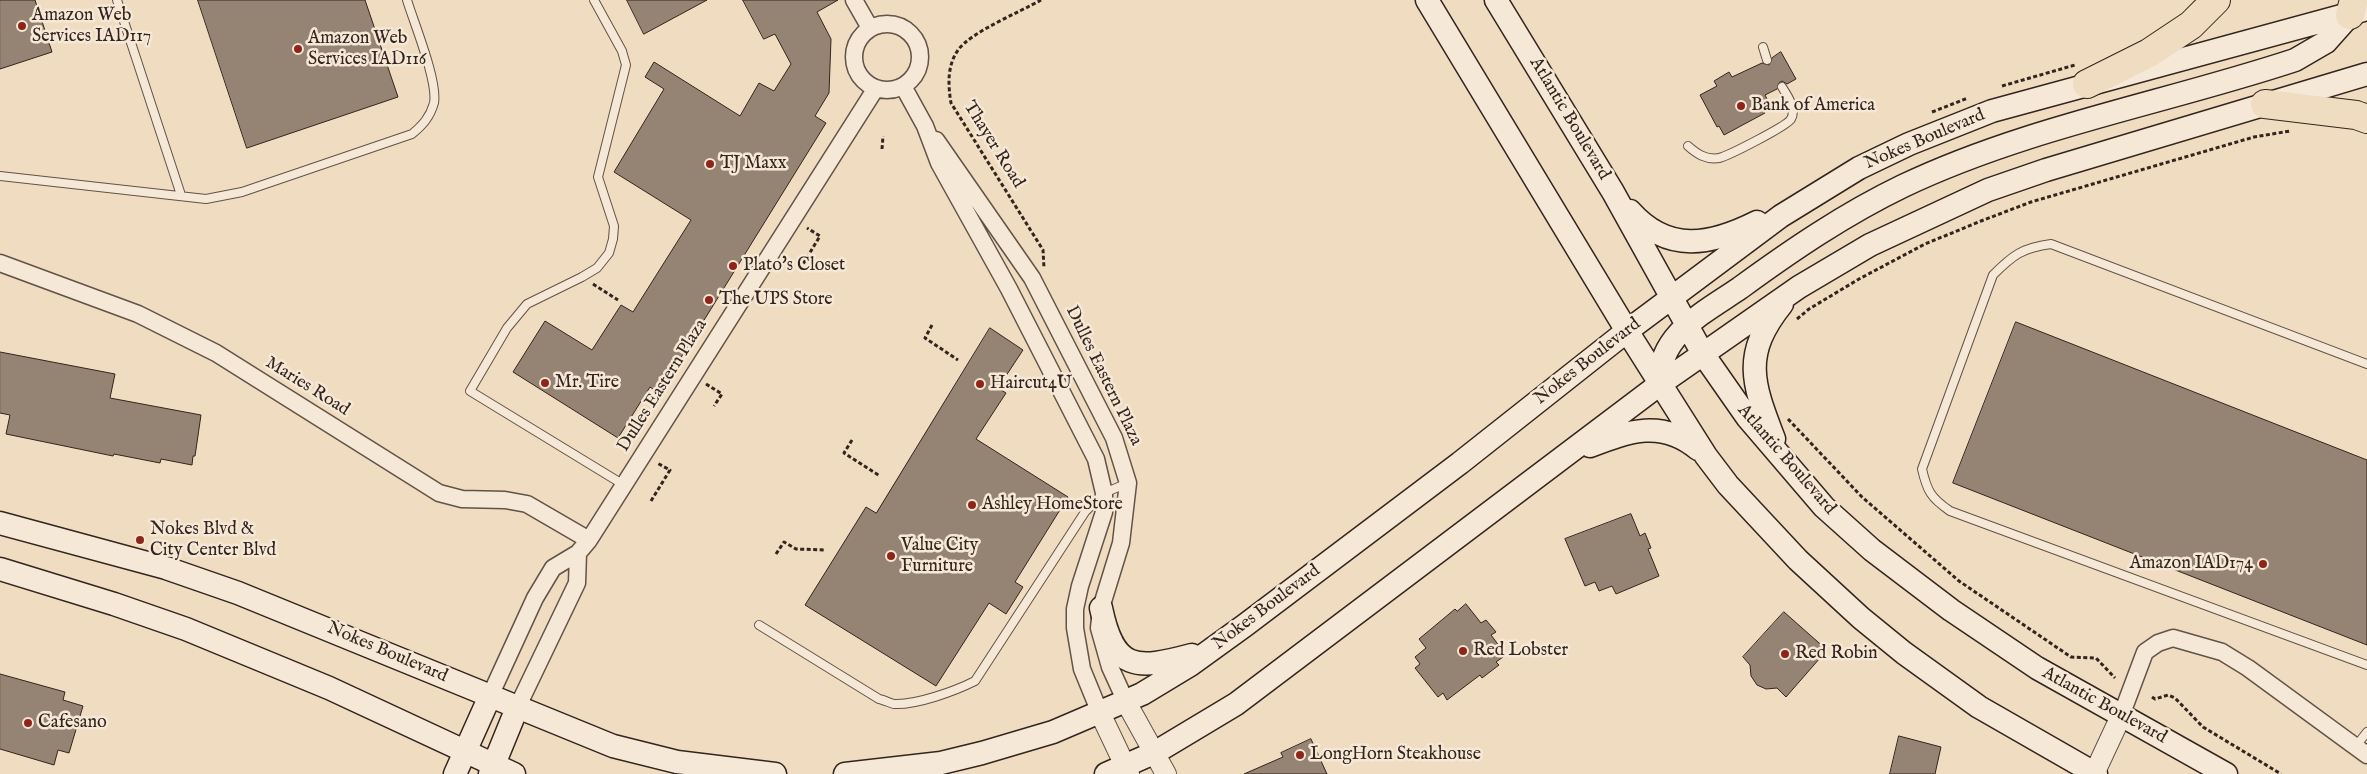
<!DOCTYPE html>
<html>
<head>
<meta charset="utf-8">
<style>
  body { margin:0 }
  canvas { display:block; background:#efdcc1 }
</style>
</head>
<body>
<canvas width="2367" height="774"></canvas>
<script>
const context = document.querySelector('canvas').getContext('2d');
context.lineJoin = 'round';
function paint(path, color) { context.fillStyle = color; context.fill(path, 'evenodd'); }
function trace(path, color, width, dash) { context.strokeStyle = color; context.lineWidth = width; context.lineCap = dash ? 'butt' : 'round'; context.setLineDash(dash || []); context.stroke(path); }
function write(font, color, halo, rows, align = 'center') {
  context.font = font + ' "IM FELL English",serif'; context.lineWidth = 5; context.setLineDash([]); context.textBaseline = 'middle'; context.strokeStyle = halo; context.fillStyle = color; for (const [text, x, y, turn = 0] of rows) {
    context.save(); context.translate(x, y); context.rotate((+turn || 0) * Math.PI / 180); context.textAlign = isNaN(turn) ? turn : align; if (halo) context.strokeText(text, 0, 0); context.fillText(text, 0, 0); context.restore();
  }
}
const building = new Path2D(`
  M0,0H35L52,52L0,69Z
  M198,0H365L398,97L247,148Z
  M627,0H707L644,34Z
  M743,0H838L817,12L831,39L829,93L815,116L826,123L659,393L650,387L618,438L513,372L545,321L592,350L621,305L633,312L691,220L614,172L664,89L645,77L654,62L740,116L759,83L774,91L791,64L775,34L764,39Z
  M1781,52L1796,79L1787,84L1782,81L1779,83L1777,89L1765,95L1768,101L1760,105L1765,113L1724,135L1719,126L1717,127L1700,95L1717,86L1714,81L1729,72L1732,77L1762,63L1769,65L1772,58Z
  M2016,322L2367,460V645L1953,483Z
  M990,328L1023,350L998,388L1006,393L976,439L1068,497L1015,582L1023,587L1006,614L989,603L936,686L805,605L866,507L876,513Z
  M0,352L115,374L110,398L201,415L195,456H193L192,465L161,459L160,463L114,454L113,456L6,434L10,415L0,413Z
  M1631,514L1640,536L1645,533L1651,548L1648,549L1659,576L1616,594L1612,586L1599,591L1595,582L1585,586L1565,539Z
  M1466,604L1481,623L1486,620L1496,632L1491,635L1506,655L1496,662L1499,665L1482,678L1480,675L1447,700L1443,693L1438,697L1415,668L1420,664L1415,657L1426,648L1419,639L1455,609L1457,611Z
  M1784,612L1827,650L1786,697L1777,688L1766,689L1757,685L1751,676L1750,665L1743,657Z
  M0,674L65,692L63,700L83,706L69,753L58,750L54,765L0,749Z
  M1899,736L1941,747L1935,774H1890Z
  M1311,739L1327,774H1244L1283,757L1281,753Z`);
const path = new Path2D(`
  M1041,0C1020,12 971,32 958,50C947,66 948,85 951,103L1043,250L1044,268
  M2002,86L2075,65
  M1932,112L1968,98
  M882,149L883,136
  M800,269L820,236L807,228
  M593,284L618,300
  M1797,319L1809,309L1859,279L1925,244L1981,221L2031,202L2254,137L2290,131
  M932,325L925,338L958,360
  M706,384L722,394L714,406
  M1788,419L1862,497L1959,581L2071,657L2096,658L2115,678
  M852,440L844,453L880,476
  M651,501L670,470L657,463
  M776,554L784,542L796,549L826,550
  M2152,697L2155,699L2168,695L2175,698L2203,727L2281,774`);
const service = new Path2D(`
  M117,0L181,195
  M594,0L622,51L626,65L598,177L614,226L613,239L609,253L597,268L582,277L527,304L507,328L470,391L624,485
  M1763,47L1767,60
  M1688,146C1697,154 1706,160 1719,158C1728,156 1787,126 1791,119C1797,109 1787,95 1782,87
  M0,176L206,199L242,192L412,134C423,125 430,117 434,103C438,81 414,23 407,0
  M2367,364L2051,244C2022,248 2013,255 1993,275L1922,469C1927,491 1931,498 1950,511L2367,665
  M759,625L879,699C884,700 890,703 894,704C917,705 955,691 975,681L1085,512L1104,493L1128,483
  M2356,746L2367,732`);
const minor = new Path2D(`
  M854,0L870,28
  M854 57a33 33 0 1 1 66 0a33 33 0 1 1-66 0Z
  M903,86L925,126L939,163L1009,289L1096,459L1104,493V512L1080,586L1075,609V628L1082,669L1100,713
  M936,140L1032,278L1114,438L1128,483L1121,543L1101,608L1099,628L1110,667L1126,702
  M0,263L138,314L216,353L439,493L462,499L505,500L527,504L589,540
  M490,696L535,598L553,568L578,553L589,540L876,88
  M517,708L577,583L578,553
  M2121,716L2145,652L2158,643L2173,638L2222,652L2248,668L2367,755`);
const tertiary = new Path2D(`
  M1126,702L1166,774
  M1100,713L1129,774
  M2094,774L2121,716`);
const secondary = new Path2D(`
  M1427,0L1627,331L1706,456L1728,485L1798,560L1861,618L1904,653L1979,707L2096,774
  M1496,0L1613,192L1703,354L1747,417L1824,507L1872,550L1951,610L2037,668L2226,774
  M1630,211C1668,254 1711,245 1757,222
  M1660,384C1657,335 1705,312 1740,288C1792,250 1845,214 1903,186C2027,127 2165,103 2295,60L2326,42L2350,15
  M1774,439C1753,384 1741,355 1782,304
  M1590,446C1629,431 1662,419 1698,449
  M0,523L166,568L238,593L613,746L677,762L775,774
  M0,569L114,604L186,629L329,688L514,774
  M1101,608C1114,671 1136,670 1192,655
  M455,774L490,696
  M490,774L517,708
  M845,774L941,763L982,753L1053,732L1142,694L1190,665L1244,626L1460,463L1627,331L1781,216L1859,168L1909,144L1992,111L2367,9
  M1106,774L1156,752L1236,704L1660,384L1799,287L1870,245L1988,190L2046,170L2367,74`);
const motorway = new Path2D(`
  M2350,15L2354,0
  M2087,84L2149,53L2191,25L2216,0
  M2265,104L2356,115L2367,119`);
const markers = [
  [22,26,5,"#8f2418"],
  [298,49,5,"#8f2418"],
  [1741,106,5,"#8f2418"],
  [710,164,5,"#8f2418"],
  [733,266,5,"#8f2418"],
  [709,300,5,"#8f2418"],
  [545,383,5,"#8f2418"],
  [980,384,5,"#8f2418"],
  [972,505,5,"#8f2418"],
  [140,540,5,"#8f2418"],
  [891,556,5,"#8f2418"],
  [2263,564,5,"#8f2418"],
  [1463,651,5,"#8f2418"],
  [1785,654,5,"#8f2418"],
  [28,723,5,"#8f2418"],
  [1300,755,5,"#8f2418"]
];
const poiNames = [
  ["Amazon Web",32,16],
  ["Services IAD117",32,37],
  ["Amazon Web",308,39],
  ["Services IAD116",308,60],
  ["Bank of America",1751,106],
  ["TJ Maxx",720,164],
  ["Plato's Closet",743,266],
  ["The UPS Store",719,300],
  ["Mr. Tire",555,383],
  ["Haircut4U",990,384],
  ["Ashley HomeStore",982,505],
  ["Nokes Blvd &",150,530],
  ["City Center Blvd",150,551],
  ["Value City",901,546],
  ["Furniture",901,567],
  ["Amazon IAD174",2253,564,"right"],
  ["Red Lobster",1473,651],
  ["Red Robin",1795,654],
  ["Cafesano",38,723],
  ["LongHorn Steakhouse",1310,755]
];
const streetNames = [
  ["Atlantic Boulevard",1569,119,59],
  ["Nokes Boulevard",1925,140,-23],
  ["Thayer Road",993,145,58],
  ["Nokes Boulevard",1588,362,-38],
  ["Dulles Eastern Plaza",1103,376,64],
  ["Dulles Eastern Plaza",663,386,-58],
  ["Maries Road",307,387,32],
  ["Atlantic Boulevard",1786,460,49],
  ["Nokes Boulevard",1267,608,-37],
  ["Nokes Boulevard",387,653,23],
  ["Atlantic Boulevard",2104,706,29]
];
paint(building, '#958473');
trace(building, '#34241e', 1);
trace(service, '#635247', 10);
trace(minor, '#635247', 19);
trace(tertiary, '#635247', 22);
trace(secondary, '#34241e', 25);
trace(motorway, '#34241e', 30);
trace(path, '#34241e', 3, [4, 2.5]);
trace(service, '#f5e8d7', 8);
trace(minor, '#f5e8d7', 16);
trace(tertiary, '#f5e8d7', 20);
trace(secondary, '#f5e8d7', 22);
trace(motorway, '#efdcc1', 28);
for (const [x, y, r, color] of markers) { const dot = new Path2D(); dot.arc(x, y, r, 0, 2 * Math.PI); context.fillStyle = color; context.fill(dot); trace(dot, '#f5e8d7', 2); }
write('18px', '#34241e', '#f5e8d7', poiNames, 'left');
write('18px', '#34241e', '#f5e8d7', streetNames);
</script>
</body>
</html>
